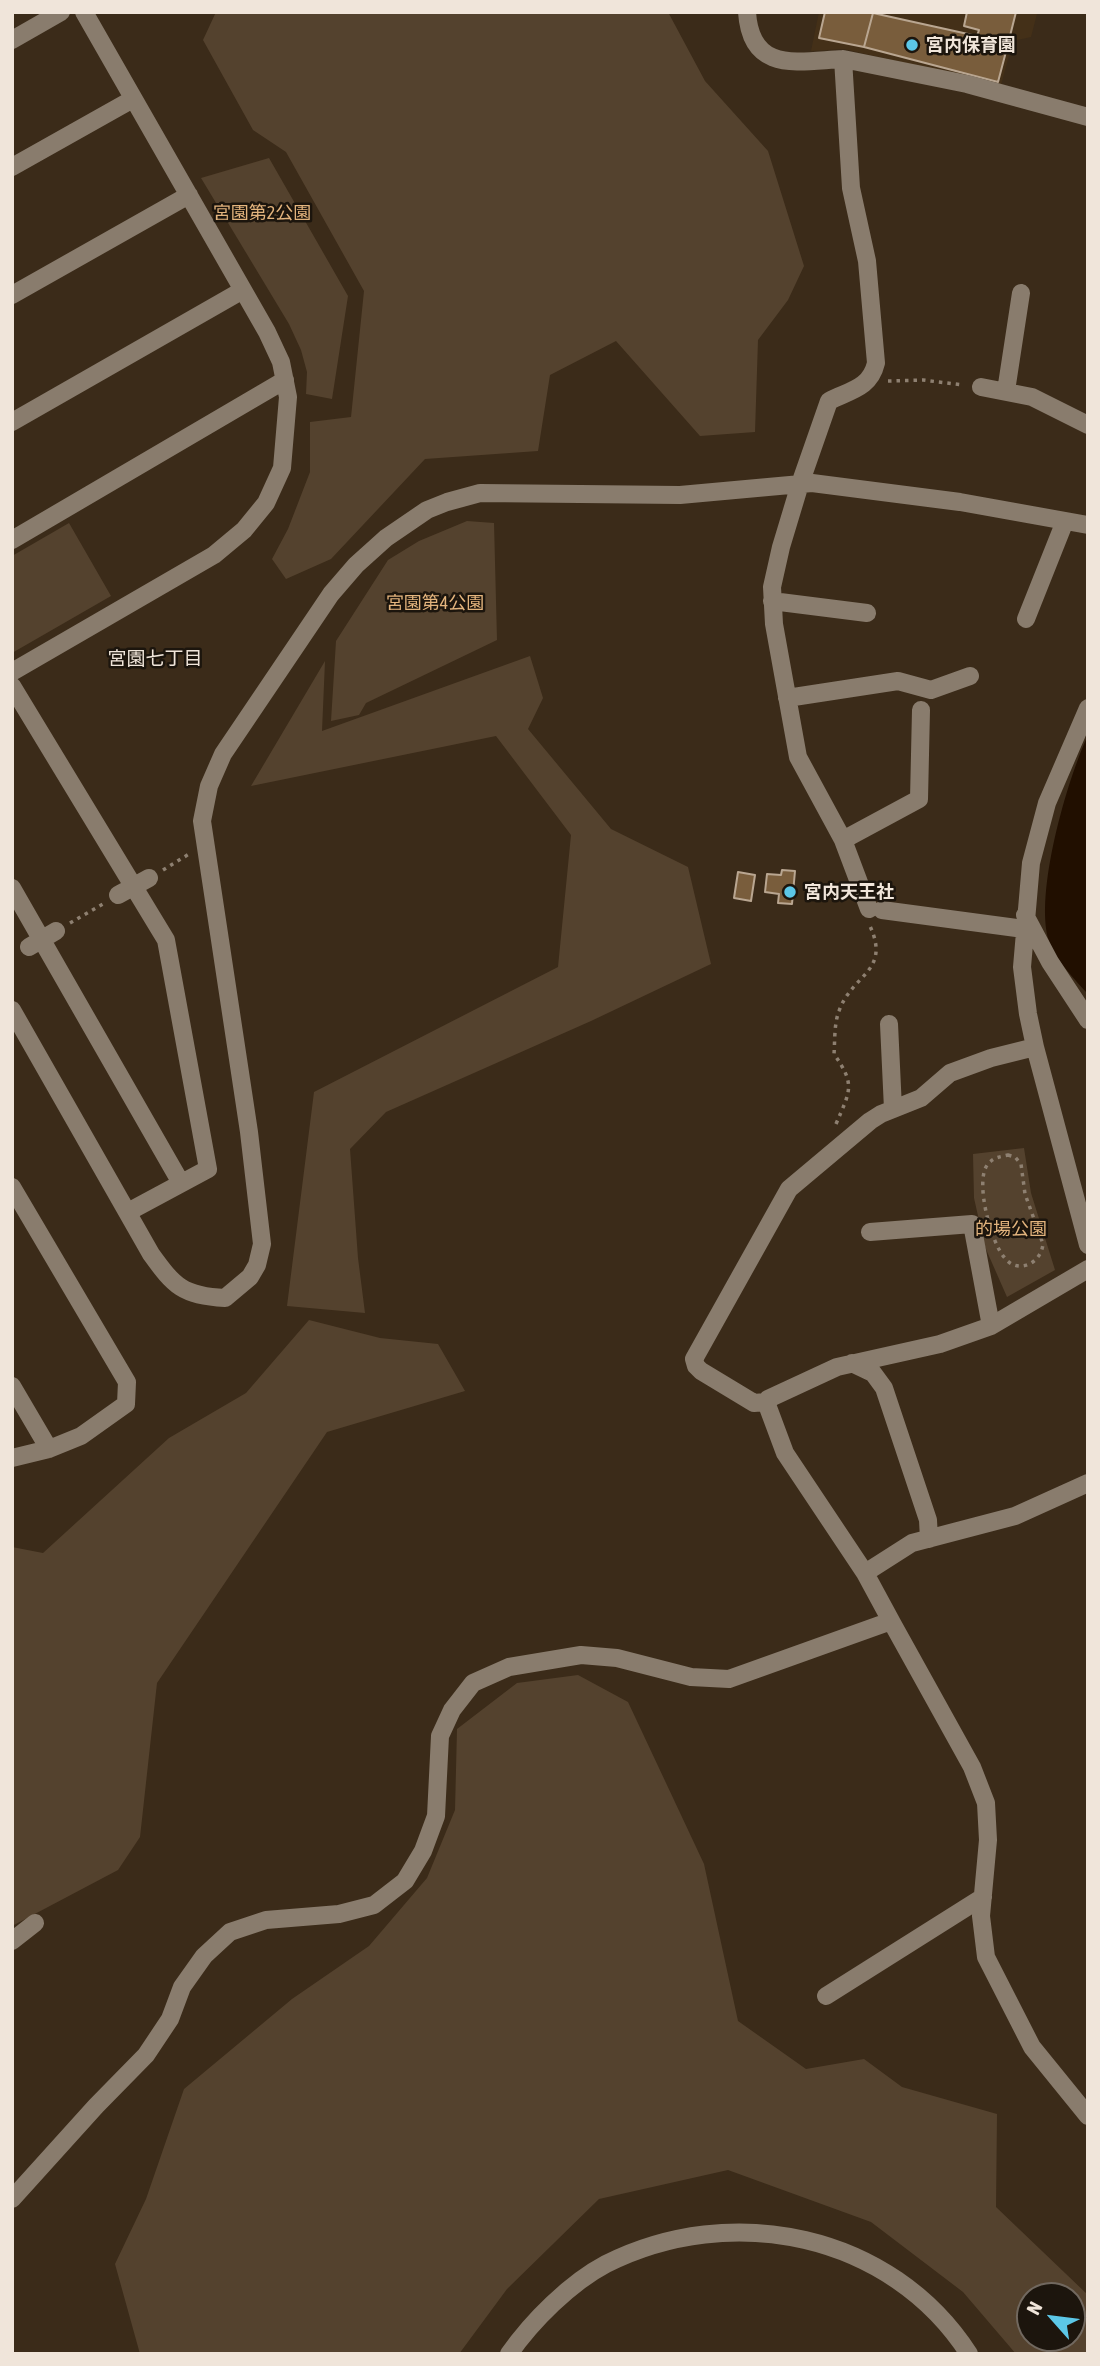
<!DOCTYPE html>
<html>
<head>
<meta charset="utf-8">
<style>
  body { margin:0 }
  #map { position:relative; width:1100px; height:2366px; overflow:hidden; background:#3b2b19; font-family:"Asap Condensed",sans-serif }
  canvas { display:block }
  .frame { position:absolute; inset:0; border:14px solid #f0e5da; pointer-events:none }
  .north { position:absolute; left:1016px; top:2282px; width:70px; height:70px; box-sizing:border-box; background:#1c150d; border:2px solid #71685f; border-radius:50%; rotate:298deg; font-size:19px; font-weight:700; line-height:28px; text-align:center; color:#f0e5da }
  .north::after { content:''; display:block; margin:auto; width:24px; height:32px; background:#5cc7e7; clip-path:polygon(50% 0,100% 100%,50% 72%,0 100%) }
</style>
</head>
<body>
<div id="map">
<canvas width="1100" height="2366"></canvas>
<div class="frame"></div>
<div class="north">N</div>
</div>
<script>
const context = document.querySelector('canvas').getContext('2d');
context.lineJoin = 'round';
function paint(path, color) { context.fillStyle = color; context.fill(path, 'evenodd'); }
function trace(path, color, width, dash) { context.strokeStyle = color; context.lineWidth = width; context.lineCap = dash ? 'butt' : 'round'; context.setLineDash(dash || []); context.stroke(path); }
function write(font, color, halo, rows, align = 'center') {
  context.font = font + ' "Asap Condensed","Noto Sans JP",sans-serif'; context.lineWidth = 5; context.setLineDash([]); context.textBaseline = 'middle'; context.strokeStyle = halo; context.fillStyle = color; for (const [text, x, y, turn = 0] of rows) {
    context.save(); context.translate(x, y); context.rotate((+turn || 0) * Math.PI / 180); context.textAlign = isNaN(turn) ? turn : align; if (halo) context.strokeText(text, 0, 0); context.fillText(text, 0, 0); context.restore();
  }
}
const built = new Path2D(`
  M819,12H1030L1037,14L1031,37L1013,41L1001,85L844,49L811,51Z`);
const green = new Path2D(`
  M216,12H668L705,81L768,151L804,266L788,300L758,340L755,432L700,436L616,341L550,375L538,451L425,459L331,559L286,579L272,559L288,529L310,472V422L351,417L364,291L286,152L253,130L203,40Z
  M269,158L348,296L332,399L306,394L307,372L301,350L289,324L201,178Z
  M467,521L494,523L497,640L366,703L359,715L331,721L336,641L388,560L419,541Z
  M69,523L111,596L12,653V556Z
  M530,656L543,698L528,729L611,829L688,867L711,964L591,1021L386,1112L350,1149L358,1258L365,1313L287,1306L314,1092L558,967L571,835L496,736L251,786L325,661L322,731Z
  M1024,1148L1031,1193L1055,1270L1007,1297L985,1247L974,1198L973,1154Z
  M309,1320L380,1338L438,1344L465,1391L327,1432L157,1683L140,1837L118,1870L12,1926V1547L43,1553L169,1438L246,1393Z
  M578,1675L628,1702L704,1864L738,2021L806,2069L864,2059L902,2087L997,2114L996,2207L1088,2295V2354H1016L963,2292L871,2222L728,2170L599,2199L507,2289L459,2354H140L115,2264L146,2199L184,2089L292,1999L369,1946L427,1878L455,1810L457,1729L517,1683ZM1030,2296H1072V2338H1030Z`);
const water = new Path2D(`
  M1088,735V846L1086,854L1088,872V994C1076,981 1054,958 1049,941C1034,894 1067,780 1088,735Z`);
const building = new Path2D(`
  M825,12L873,13L864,47L819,38Z
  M967,12H1016L1009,40L1001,37L999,42L1008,44L998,82L864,47L873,13L977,36L979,30L964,26Z
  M782,870L795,871L792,904L778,903L779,894L765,892L767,874L781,875Z
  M738,872L755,875L751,901L734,898Z`);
const path = new Path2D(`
  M888,381L923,380L963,385
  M163,870L189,854
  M814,895L847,900
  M70,923L103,904
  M836,1124C850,1091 856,1085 834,1054C835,1040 834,1024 839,1011C852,974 891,972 870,926
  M1008,1155L1015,1157L1021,1164L1025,1194L1043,1244C1041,1264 1017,1275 1004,1257C991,1242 974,1180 988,1164C994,1157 1000,1157 1008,1155Z`);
const minor = new Path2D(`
  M747,12C751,74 798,61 843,59
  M12,40L61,12
  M12,167L133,99
  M12,295L189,195
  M981,387L1032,397L1088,425
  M1006,391L1021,293
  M12,422L243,290
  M12,540L285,380
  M772,601L867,613
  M1026,619L1065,521
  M12,672L214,555L244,530L266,503L282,468L288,397L281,362L267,332L84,12
  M12,686L166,940L208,1169L128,1212
  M787,698L898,681L931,690L970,676
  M1088,708L1047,803L1031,863L1022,967L1028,1014L1035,1047L1088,1245
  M843,840L919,799L921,710
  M12,888L181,1183
  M118,895L149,878
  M869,909L843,840L798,757L774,624L772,587L781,547L800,484L829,401C851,390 870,388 876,363L867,261L851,188L843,59L967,84L1088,117
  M882,910L1024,929
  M1025,915L1050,962L1088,1020
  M29,947L56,931
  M12,1010L151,1254C174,1286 183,1296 225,1298L250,1277L257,1265L262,1244L249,1132L202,821L209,786L223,754L331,594L356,565L386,538L427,510L447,502L480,493L680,495L812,483L960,502L1088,525
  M889,1024L893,1109
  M12,1187L127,1382L126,1404L81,1436L49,1449L12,1458
  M870,1232L972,1224L991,1326
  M852,1363L873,1373L884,1388L928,1520L929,1539
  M12,1386L49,1449
  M766,1402L754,1403L701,1371L696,1366L694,1359L789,1189L870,1121L881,1114L921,1098L950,1073L991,1058L1035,1047
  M865,1573L912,1543L1015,1516L1088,1483
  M891,1621L972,1767L986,1803L988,1840L981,1916L986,1957L1032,2047L1088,2116
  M12,1941L35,1923
  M826,1996L983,1897
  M12,2199L96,2106L146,2055L170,2019L182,1987L204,1956L230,1932L266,1920L339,1914L374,1905L405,1881L423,1851L436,1816L440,1736L452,1710L473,1683L509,1667L581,1655L617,1658L691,1677L729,1679L891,1621L865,1573L785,1453L766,1402L768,1399L837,1367L940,1344L991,1326L1088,1269
  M509,2354C532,2321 570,2283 606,2264C731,2201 891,2233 969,2354`);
const markers = [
  [912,45,7,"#5cc7e7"],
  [790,892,7,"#5cc7e7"]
];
const poiNames = [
  ["宮内保育園",926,45],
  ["宮内天王社",804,892]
];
const parkNames = [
  ["宮園第2公園",262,213],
  ["宮園第4公園",435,603],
  ["的場公園",1011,1229]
];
const neighbourhoodNames = [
  ["宮園七丁目",155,659]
];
paint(built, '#443018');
paint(green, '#54422e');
paint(water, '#210f00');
paint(building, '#795d3c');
trace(building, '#b9a691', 2);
trace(path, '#8e8071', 3.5, [3.5, 5]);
trace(minor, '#897c6d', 18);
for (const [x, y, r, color] of markers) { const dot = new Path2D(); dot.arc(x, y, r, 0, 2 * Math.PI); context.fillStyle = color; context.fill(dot); trace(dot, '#1c150d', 2.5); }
write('bold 18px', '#f0e5da', '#1c150d', poiNames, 'left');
write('18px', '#e3b47d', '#1c150d', parkNames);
write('19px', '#f0e5da', '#1c150d', neighbourhoodNames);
</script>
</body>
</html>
